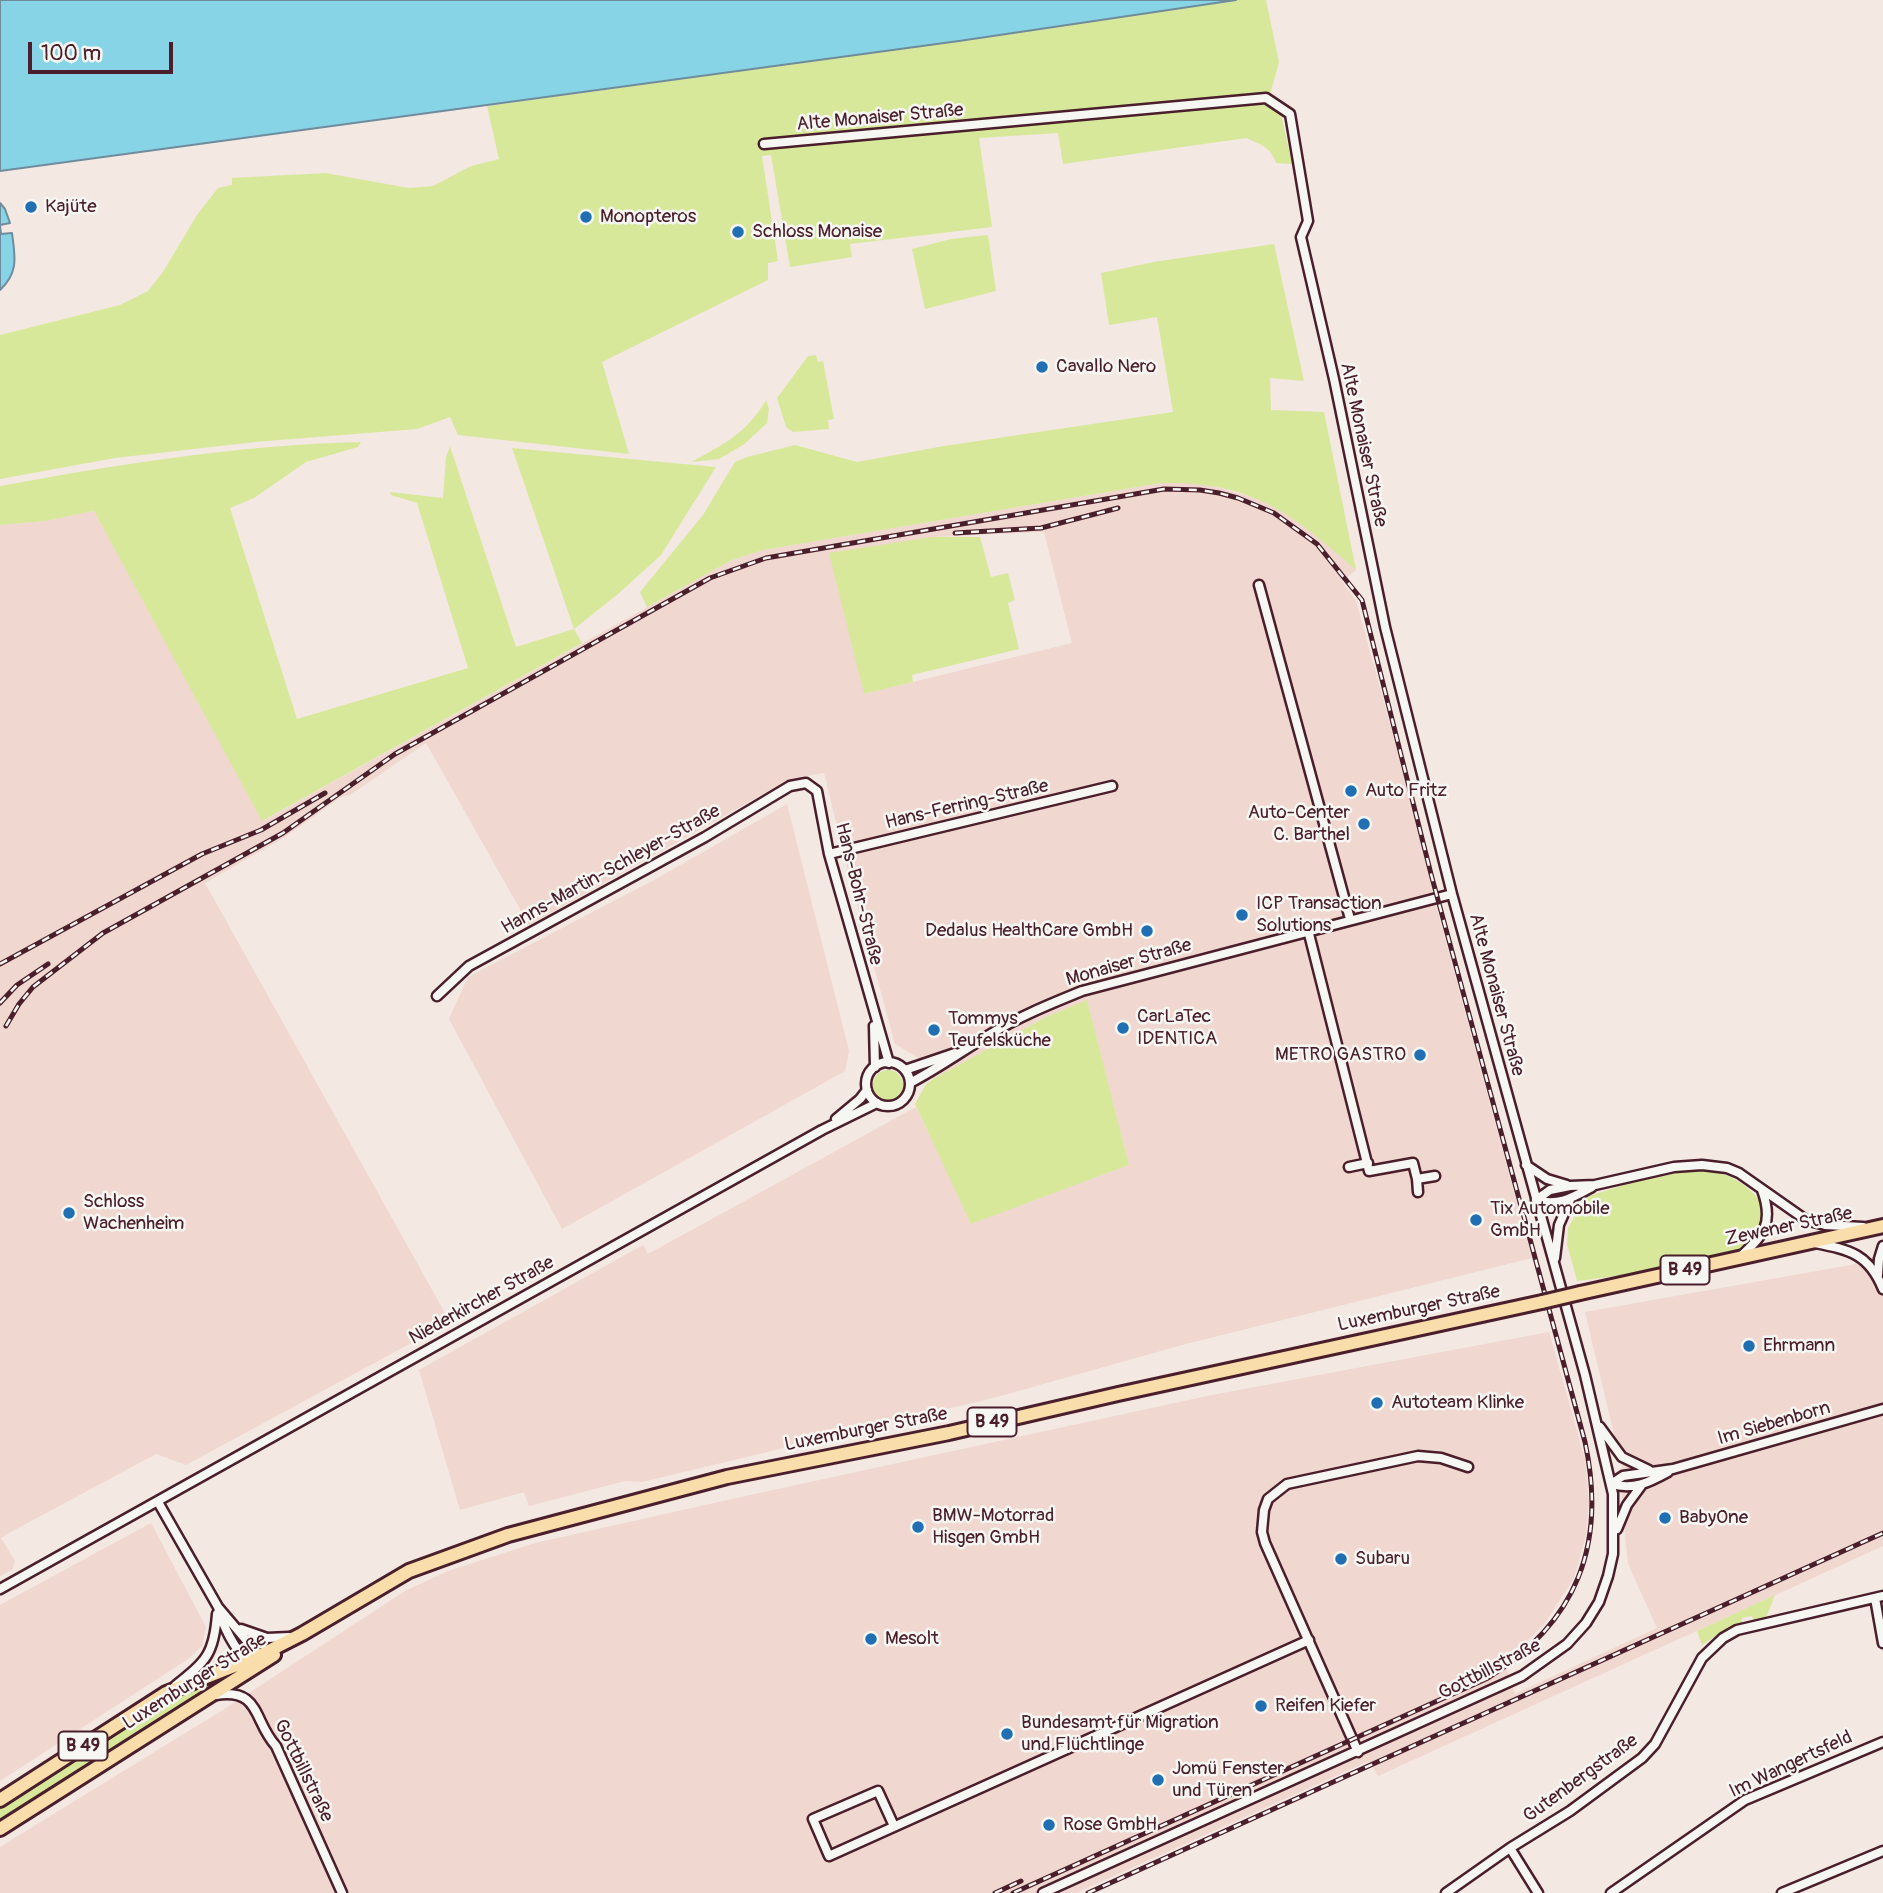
<!DOCTYPE html>
<html>
<head>
<meta charset="utf-8">
<style>
  body { margin:0 }
  #map { position:relative; width:1883px; height:1893px; overflow:hidden; background:#f3e8e2; font-family:Pangolin,sans-serif }
  canvas { display:block }
  .scale { position:absolute; left:28px; top:42px; width:145px; height:32px; box-sizing:border-box; border:4px solid #4a1f2b; border-top:0; padding-left:9px; font-size:21px; line-height:24px; white-space:nowrap; color:#4a1f2b; -webkit-text-stroke:5px #f6f6f2; paint-order:stroke }
</style>
</head>
<body>
<div id="map">
<canvas width="1883" height="1893"></canvas>
<div class="scale">100 m</div>
</div>
<script>
const context = document.querySelector('canvas').getContext('2d');
context.lineJoin = 'round';
function paint(path, color) { context.fillStyle = color; context.fill(path, 'evenodd'); }
function trace(path, color, width, dash) { context.strokeStyle = color; context.lineWidth = width; context.lineCap = dash ? 'butt' : 'round'; context.setLineDash(dash || []); context.stroke(path); }
function write(font, color, halo, rows, align = 'center') {
  context.font = font + ' Pangolin,sans-serif'; context.lineWidth = 5; context.setLineDash([]); context.textBaseline = 'middle'; context.strokeStyle = halo; context.fillStyle = color; for (const [text, x, y, turn = 0] of rows) {
    context.save(); context.translate(x, y); context.rotate((+turn || 0) * Math.PI / 180); context.textAlign = isNaN(turn) ? turn : align; if (halo) context.strokeText(text, 0, 0); context.fillText(text, 0, 0); context.restore();
  }
}
const built = new Path2D(`
  M1161,483H1202L1256,498L1278,507L1321,538L1356,570L1342,581L1356,601L1397,749L1436,906L1532,1258L1182,1345L997,1397L642,1482L625,1481L529,1506L524,1492L460,1510L419,1370L643,1245L648,1254L916,1107L972,1223L1129,1165L1087,1001L1046,1017L933,1079L917,1057L895,1044L849,875L824,773L790,779L529,925L426,743L350,795L341,797L285,837L205,883L450,1322L186,1465L156,1454L7,1534L1,1538L15,1561L12,1570L0,1576V525L45,521L94,511L263,821L732,560L763,550ZM1044,532L1072,643L864,694L932,537Z
  M787,804L849,1051L845,1071L562,1229L449,1019L468,977L656,879Z
  M1883,1253V1546L1378,1776L1369,1761L1076,1893H0V1847L226,1708L405,1591L448,1571L535,1543L750,1495L1207,1396L1549,1332L1585,1459L1589,1502L1586,1535L1574,1578L1545,1623L1505,1664L1515,1694L1657,1628L1628,1564L1622,1506V1468L1585,1312L1851,1265Z
  M151,1523L206,1627L202,1646L188,1659L0,1781V1605Z`);
const green = new Path2D(`
  M1236,0H1266L1279,62L1267,105L1281,114L1292,164L1276,163C1271,147 1260,144 1246,138L1063,164L1058,133L979,138L992,227L850,244L852,257L790,267L771,155L762,156L778,261L768,263V280L602,362L629,454L458,435L450,417L417,429L255,442L115,458L0,479V335L120,305L148,291L163,272L197,215L218,188L232,185V178L325,173L409,188L433,186L471,166L499,159L487,106L959,41Z
  M988,235L996,291L925,309L912,249L951,239Z
  M1274,244L1304,381L1270,378L1271,410L1324,412L1356,570C1291,512 1251,481 1161,483L763,550L732,560L647,607L640,592L703,515L735,462L747,457L795,445L857,462L944,446L1173,412L1157,317L1109,325L1101,273L1154,262Z
  M816,355L818,362L823,361L834,419L828,420L829,429L793,432L786,427L777,398L808,356Z
  M766,400L769,409L767,423L743,445L719,459L691,462C723,445 747,433 766,400Z
  M361,442L358,447L306,462L254,498L230,508L297,719L468,668L417,503L391,495L390,492L443,498L446,457L450,446L516,647L574,629L512,448L716,467L661,555L618,594L574,629L582,643L262,821L94,511L45,521L0,525V486C119,464 240,445 361,442Z
  M932,537H980L991,577L1008,573L1015,600L1008,603L1019,649L912,675L913,682L864,694L829,553Z
  M1087,1000L1129,1165L971,1224L915,1104L926,1084L933,1079L1046,1017Z
  M873 1085a15 15 0 1 1 30 0a15 15 0 1 1-30 0Z
  M1690,1170C1716,1170 1733,1174 1753,1193C1761,1201 1765,1209 1762,1221C1760,1230 1757,1239 1750,1244C1734,1255 1712,1257 1693,1261C1655,1269 1617,1277 1577,1281L1567,1244L1568,1228L1582,1203L1589,1196L1630,1183Z
  M1775,1595L1766,1618L1754,1620L1752,1616L1742,1618V1623L1730,1626L1702,1645L1697,1631Z
  M227,1675L0,1821V1807L181,1691Z`);
const water = new Path2D(`
  M0,0H1236L959,41L0,171Z
  M0,203L5,209L10,223L0,225L1,234L12,233C15,257 19,272 0,290Z`);
const street = new Path2D(`
  M764,144L1266,98L1290,114L1308,221L1301,237L1334,379L1385,627L1452,894L1585,1375L1613,1494V1554L1608,1576L1599,1602L1586,1623L1567,1644L1522,1676L1043,1893
  M1259,585L1350,919
  M829,854L1112,786
  M1308,930L1369,1171L1413,1163L1417,1179L1435,1176
  M437,996L469,966L705,837L790,786L806,783L817,791L829,854L889,1063
  M874,1026L875,1067
  M866 1084a22 22 0 1 1 44 0a22 22 0 1 1-44 0Z
  M905,1070L955,1053
  M910,1083C937,1069 962,1051 989,1035C1018,1017 1050,1004 1082,991L1452,894
  M836,1119L860,1099L867,1090
  M1526,1165L1547,1179L1567,1185
  M1349,1167L1368,1163
  M1417,1179L1418,1192
  M1536,1200L1550,1190L1570,1186L1595,1185L1674,1167L1702,1165L1727,1168L1739,1173L1806,1220L1825,1225L1863,1227
  M1536,1200C1558,1207 1574,1197 1592,1187
  M1815,1243C1850,1250 1869,1254 1883,1289
  M1740,1257C1764,1235 1774,1223 1762,1190
  M1555,1258L1559,1225L1570,1200
  M1878,1275L1879,1259L1883,1246
  M1600,1427L1622,1457L1649,1470
  M1611,1484L1623,1476L1673,1469L1883,1409
  M1611,1484C1634,1490 1648,1483 1668,1472
  M158,1502L218,1607C223,1627 234,1648 248,1662
  M1617,1529L1627,1505L1641,1486
  M0,1589L822,1130L877,1103
  M1875,1598L1883,1643
  M218,1607L252,1647L257,1660
  M241,1629L267,1638L289,1637
  M175,1686C206,1661 214,1655 217,1614
  M216,1695C261,1688 253,1721 276,1746L342,1893
  M1358,1752L1265,1543L1262,1532L1264,1510L1268,1499L1287,1484L1418,1456L1441,1458L1468,1467
  M894,1826L878,1791L813,1819L829,1856L1309,1640
  M1510,1848L1538,1893
  M1446,1893L1510,1848L1570,1811L1642,1758L1655,1744L1702,1658L1723,1638L1737,1630L1883,1596
  M1611,1893L1745,1800L1883,1742
  M1782,1893L1883,1851`);
const primary = new Path2D(`
  M1580,1293L1883,1226
  M0,1800L166,1693L257,1657L302,1634L409,1571L508,1535L727,1477L949,1433L1118,1394L1542,1302
  M0,1829L274,1655`);
const rail = new Path2D(`
  M955,533L1041,528L1118,508
  M0,964L202,854L261,830L325,793
  M0,1003L17,985L48,964
  M6,1026L19,1004L33,987L103,933L283,833L395,754L710,578L766,558L1164,489L1200,490L1219,493L1238,498L1274,513L1317,544L1362,600L1431,874L1585,1442C1607,1545 1577,1622 1488,1678L1013,1893
  M995,1893L1021,1881
  M1088,1893L1883,1533`);
const primaryBridge = new Path2D(`
  M1542,1302L1580,1293`);
const markers = [
  [31,207,7,"#1f6fb2"],
  [586,217,7,"#1f6fb2"],
  [738,232,7,"#1f6fb2"],
  [1042,367,7,"#1f6fb2"],
  [1351,791,7,"#1f6fb2"],
  [1364,824,7,"#1f6fb2"],
  [1242,915,7,"#1f6fb2"],
  [1147,931,7,"#1f6fb2"],
  [1123,1028,7,"#1f6fb2"],
  [934,1030,7,"#1f6fb2"],
  [1420,1055,7,"#1f6fb2"],
  [69,1213,7,"#1f6fb2"],
  [1476,1220,7,"#1f6fb2"],
  [1749,1346,7,"#1f6fb2"],
  [1377,1403,7,"#1f6fb2"],
  [1665,1518,7,"#1f6fb2"],
  [918,1527,7,"#1f6fb2"],
  [1341,1559,7,"#1f6fb2"],
  [871,1639,7,"#1f6fb2"],
  [1261,1706,7,"#1f6fb2"],
  [1007,1734,7,"#1f6fb2"],
  [1158,1780,7,"#1f6fb2"],
  [1049,1825,7,"#1f6fb2"]
];
const shields = [
  [1685,1270,49],
  [992,1422,49],
  [83,1746,49]
];
const shieldNames = [
  ["B 49",1685,1270],
  ["B 49",992,1422],
  ["B 49",83,1746]
];
const streetNames = [
  ["Alte Monaiser Straße",880,118,-5],
  ["Alte Monaiser Straße",1363,445,78],
  ["Hans-Ferring-Straße",967,805,-13],
  ["Hanns-Martin-Schleyer-Straße",611,870,-29],
  ["Hans-Bohr-Straße",858,894,76],
  ["Monaiser Straße",1129,963,-16],
  ["Alte Monaiser Straße",1496,995,75],
  ["Zewener Straße",1789,1227,-12],
  ["Niederkircher Straße",482,1301,-29],
  ["Luxemburger Straße",1419,1309,-12],
  ["Im Siebenborn",1774,1424,-16],
  ["Luxemburger Straße",866,1430,-11],
  ["Gottbillstraße",1490,1670,-27],
  ["Luxemburger Straße",195,1682,-32],
  ["Im Wangertsfeld",1791,1765,-25],
  ["Gottbillstraße",303,1771,64],
  ["Gutenbergstraße",1581,1779,-36]
];
const poiNames = [
  ["Kajüte",45,207],
  ["Monopteros",600,217],
  ["Schloss Monaise",752,232],
  ["Cavallo Nero",1056,367],
  ["Auto Fritz",1365,791],
  ["Auto-Center",1350,813,"right"],
  ["C. Barthel",1350,835,"right"],
  ["ICP Transaction",1256,904],
  ["Solutions",1256,926],
  ["Dedalus HealthCare GmbH",1133,931,"right"],
  ["CarLaTec",1137,1017],
  ["IDENTICA",1137,1039],
  ["Tommys",948,1019],
  ["Teufelsküche",948,1041],
  ["METRO GASTRO",1406,1055,"right"],
  ["Schloss",83,1202],
  ["Wachenheim",83,1224],
  ["Tix Automobile",1490,1209],
  ["GmbH",1490,1231],
  ["Ehrmann",1763,1346],
  ["Autoteam Klinke",1391,1403],
  ["BMW-Motorrad",932,1516],
  ["Hisgen GmbH",932,1538],
  ["BabyOne",1679,1518],
  ["Subaru",1355,1559],
  ["Mesolt",885,1639],
  ["Reifen Kiefer",1275,1706],
  ["Bundesamt für Migration",1021,1723],
  ["und Flüchtlinge",1021,1745],
  ["Jomü Fenster",1172,1769],
  ["und Türen",1172,1791],
  ["Rose GmbH",1063,1825]
];
paint(built, '#f0d7cf');
paint(green, '#d8e89b');
paint(water, '#88d4e7');
trace(water, '#6f8c9c', 2);
trace(street, '#4a1f2b', 13);
trace(primary, '#4a1f2b', 18);
trace(street, '#f6f6f2', 8);
trace(primary, '#f9deab', 12);
trace(rail, '#4a1f2b', 5);
trace(rail, '#f6f6f2', 2.5, [8]);
trace(primaryBridge, '#4a1f2b', 18, []);
trace(primaryBridge, '#f9deab', 12);
for (const [x, y, r, color] of markers) { const dot = new Path2D(); dot.arc(x, y, r, 0, 2 * Math.PI); context.fillStyle = color; context.fill(dot); trace(dot, '#f6f6f2', 2.5); }
for (const [x, y, w] of shields) { const box = new Path2D(); box.roundRect(x - w / 2, y - 14.5, w, 29, 5); context.fillStyle = '#f6f6f2'; context.fill(box); trace(box, '#4a1f2b', 2); }
write('bold 18px', '#4a1f2b', null, shieldNames);
write('19px', '#4a1f2b', '#f6f6f2', streetNames);
write('19px', '#4a1f2b', '#f6f6f2', poiNames, 'left');
</script>
</body>
</html>
